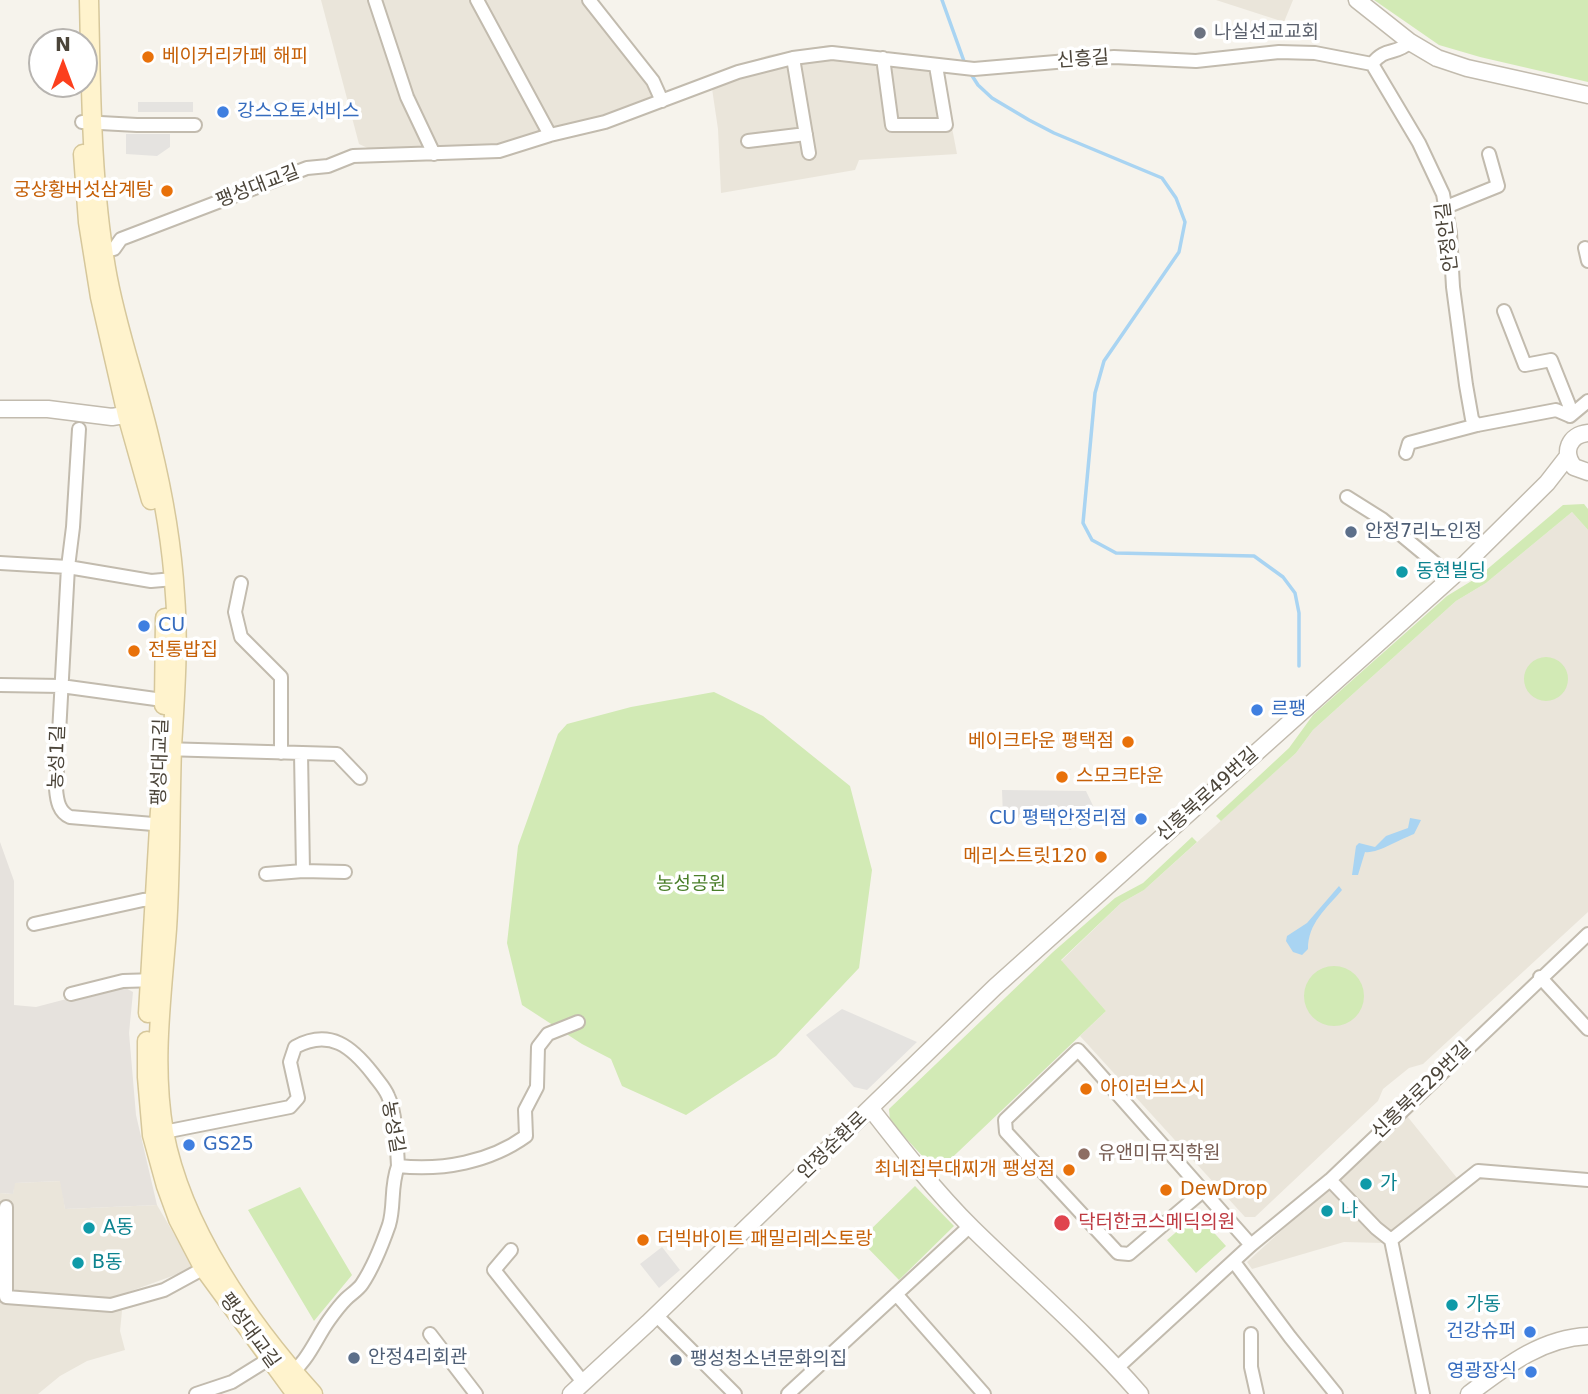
<!DOCTYPE html>
<html>
<head>
<meta charset="utf-8">
<style>
  body { margin:0 }
  #map { position:relative; width:1588px; height:1394px; overflow:hidden; background:#f6f3ec; font-family:"DejaVu Sans",sans-serif }
  canvas { display:block }
  .north { position:absolute; left:28px; top:28px; width:70px; height:70px; box-sizing:border-box; background:#fff; border:2px solid #b7b4b0; border-radius:50%; rotate:0deg; font-size:19px; font-weight:700; line-height:28px; text-align:center; color:#4b4439 }
  .north::after { content:''; display:block; margin:auto; width:24px; height:32px; background:#fc3f1d; clip-path:polygon(50% 0,100% 100%,50% 72%,0 100%) }
</style>
</head>
<body>
<div id="map">
<canvas width="1588" height="1394"></canvas>
<div class="north">N</div>
</div>
<script>
const context = document.querySelector('canvas').getContext('2d');
context.lineJoin = 'round';
function paint(path, color) { context.fillStyle = color; context.fill(path, 'evenodd'); }
function trace(path, color, width, dash) { context.strokeStyle = color; context.lineWidth = width; context.lineCap = dash ? 'butt' : 'round'; context.setLineDash(dash || []); context.stroke(path); }
function write(font, color, halo, rows, align = 'center') {
  context.font = font + ' "DejaVu Sans","Noto Sans KR",sans-serif'; context.lineWidth = 7; context.setLineDash([]); context.textBaseline = 'middle'; context.strokeStyle = halo; context.fillStyle = color; for (const [text, x, y, turn = 0] of rows) {
    context.save(); context.translate(x, y); context.rotate((+turn || 0) * Math.PI / 180); context.textAlign = isNaN(turn) ? turn : align; if (halo) context.strokeText(text, 0, 0); context.fillText(text, 0, 0); context.restore();
  }
}
const residential = new Path2D(`
  M321,0H596L664,87L648,106L499,151L385,156L359,144Z
  M1216,0H1293L1284,22Z
  M829,45L941,60V70L957,154L859,160L855,170L721,193L718,129L710,75L769,55Z
  M1572,512L1588,530V912L1423,1064L1409,1068L1383,1089L1378,1101L1255,1217H1245L1080,1036L1106,1011L1061,961L1121,903L1144,890L1296,753L1313,730L1456,601L1486,583Z
  M1407,1116L1457,1178L1382,1243L1344,1242L1252,1269L1247,1262Z
  M61,1181L65,1209L157,1205L194,1268L112,1298L122,1311L120,1331L125,1350L87,1361L60,1376L38,1394H0V1193L13,1194L14,1183Z`);
const industrial = new Path2D(`
  M0,842L14,881V1005L36,1007L120,985L133,992L129,1033L136,1115L157,1205L65,1209L60,1181L15,1183L13,1194L0,1193Z`);
const green = new Path2D(`
  M1374,0H1588V82L1480,57L1439,45Z
  M1584,504L1588,509V530L1572,512L1486,583L1456,601L1313,730L1296,753L1221,821L1216,816L1289,748L1313,715L1447,596L1478,577L1563,505Z
  M1524 679a22 22 0 1 1 44 0a22 22 0 1 1-44 0Z
  M714,692L763,716L850,786L872,870L859,968L776,1056L686,1115L622,1086L611,1059L582,1044L522,1005L507,943L518,846L558,734L567,724L631,707Z
  M1192,837L1197,842L1144,890L1121,903L1061,960L1106,1011L937,1172L890,1121L889,1109L1053,952L1115,898L1143,883Z
  M1304 996a30 30 0 1 1 60 0a30 30 0 1 1-60 0Z
  M915,1186L954,1226L899,1280L860,1240Z
  M300,1187L352,1275L314,1321L248,1210Z
  M1197,1214L1226,1246L1196,1273L1167,1240Z`);
const parking = new Path2D(`
  M138,102H193V112H138Z
  M126,134H170V147L157,156L126,154Z
  M1002,790L1086,791L1097,814L1070,830L1061,819L1003,817Z
  M842,1009L917,1042L867,1090L854,1087L806,1035Z
  M662,1247L680,1270L659,1288L640,1264Z`);
const water = new Path2D(`
  M1410,818L1421,820L1414,834C1400,839 1377,854 1365,852L1358,875H1352L1356,846L1359,843L1375,847L1386,836L1408,828Z
  M1339,886L1342,890C1326,909 1308,923 1308,949L1302,955L1293,952L1286,941L1287,936L1307,923Z`);
const stream = new Path2D(`
  M942,0L965,64
  M969,71L978,85L992,98L1029,120L1054,133L1162,178L1176,198L1185,222L1179,252L1104,361L1095,393L1083,523L1092,540L1116,553L1254,556L1283,577L1295,593L1299,613V666`);
const minor = new Path2D(`
  M375,0L407,97L434,154
  M477,0L550,135
  M589,0L653,81L662,101
  M793,58L809,153
  M883,58L892,125H946L936,66
  M1372,64L1419,143L1443,194L1450,233L1453,287L1466,385L1472,419L1477,425
  M1372,64C1386,46 1395,56 1410,42
  M82,122L137,125H195
  M748,141L806,134
  M1446,207L1498,186L1489,154
  M1585,248L1588,261
  M95,253L114,249L121,239L307,168L328,166L353,156L499,151L550,135L605,122L738,72L793,58L832,53L974,69L1114,57L1196,61L1279,52L1315,53L1372,64
  M1504,311L1525,365L1551,360L1569,405L1570,416
  M79,429L73,527L68,567L56,789C57,801 59,812 70,817L165,825
  M1406,453L1409,443L1477,425L1556,410L1570,416L1588,401
  M1347,497L1382,519L1452,577
  M0,563L68,567L151,581L174,579
  M241,583L235,612L241,637L281,677V753
  M0,685L61,686L170,701
  M163,749L337,754L360,778
  M301,753L303,871
  M266,874L303,871L345,872
  M34,924L143,900L161,899
  M1540,977L1588,1029
  M71,994L123,981L157,980
  M159,1133L290,1107L298,1098L290,1062L295,1047C330,1028 352,1047 373,1074C378,1081 385,1088 388,1096C396,1112 397,1148 398,1166C442,1171 490,1162 526,1136L525,1110L537,1087L538,1047L548,1034L578,1022
  M1330,1180L1376,1228L1391,1240
  M1203,1191L1129,1254L1118,1253L1006,1132L1005,1120L1078,1050L1090,1063L1251,1245
  M6,1207V1297L111,1305L164,1290L197,1272L210,1262
  M1391,1240L1478,1171L1588,1180
  M1391,1240L1423,1394
  M511,1250L494,1270L583,1382
  M1234,1262L1290,1337L1336,1394
  M896,1294L984,1394
  M656,1315L735,1394
  M430,1334L476,1394
  M1251,1334V1367L1257,1394
  M1117,1368L1251,1245L1330,1180L1588,934
  M287,1376C307,1364 316,1338 329,1320C334,1313 340,1305 346,1299C351,1294 358,1290 362,1284C374,1266 382,1245 389,1225C395,1205 390,1188 398,1166
  M196,1394L232,1382L269,1359
  M788,1394L970,1226`);
const tertiary = new Path2D(`
  M1357,0L1410,42L1437,58L1467,68L1588,95
  M0,409H48L112,417L137,413
  M1588,433C1569,435 1562,452 1574,467L1588,472
  M871,1109C903,1150 935,1191 972,1228C1028,1283 1088,1334 1140,1394
  M571,1394L648,1323L995,987L1452,577L1547,483L1568,456
  M1469,1394C1505,1367 1541,1338 1588,1336`);
const secondary = new Path2D(`
  M89,0C91,89 91,180 106,268C116,328 138,386 151,444C163,493 172,544 175,595C179,645 175,697 172,747C170,808 171,868 167,929C162,996 152,1064 164,1132C182,1228 249,1323 313,1394
  M83,154L88,222L100,297L127,415L151,500
  M164,705L165,618
  M148,1013L160,810
  M147,1041V1077L152,1135L166,1186L178,1219L203,1267L296,1394`);
const markers = [
  [1200,33,7,"#6b7280"],
  [148,57,7,"#e8710a"],
  [223,112,7,"#3f7fe0"],
  [167,191,7,"#e8710a"],
  [1351,532,7,"#5c6f8a"],
  [1402,572,7,"#0f9aa8"],
  [144,626,7,"#3f7fe0"],
  [134,651,7,"#e8710a"],
  [1257,710,7,"#3f7fe0"],
  [1128,742,7,"#e8710a"],
  [1062,777,7,"#e8710a"],
  [1141,819,7,"#3f7fe0"],
  [1101,857,7,"#e8710a"],
  [1086,1089,7,"#e8710a"],
  [189,1145,7,"#3f7fe0"],
  [1084,1154,7,"#8d6e63"],
  [1069,1170,7,"#e8710a"],
  [1366,1184,7,"#0f9aa8"],
  [1166,1190,7,"#e8710a"],
  [1327,1211,7,"#0f9aa8"],
  [1062,1223,9,"#e0444e"],
  [89,1228,7,"#0f9aa8"],
  [643,1240,7,"#e8710a"],
  [78,1263,7,"#0f9aa8"],
  [1452,1305,7,"#0f9aa8"],
  [1530,1332,7,"#3f7fe0"],
  [354,1358,7,"#5c6f8a"],
  [676,1360,7,"#5c6f8a"],
  [1531,1372,7,"#3f7fe0"]
];
const worshipNames = [
  ["나실선교교회",1214,33]
];
const foodNames = [
  ["베이커리카페 해피",162,57],
  ["궁상황버섯삼계탕",153,191,"right"],
  ["전통밥집",148,651],
  ["베이크타운 평택점",1114,742,"right"],
  ["스모크타운",1076,777],
  ["메리스트릿120",1087,857,"right"],
  ["아이러브스시",1100,1089],
  ["최네집부대찌개 팽성점",1055,1170,"right"],
  ["DewDrop",1180,1190],
  ["더빅바이트 패밀리레스토랑",657,1240]
];
const streetNames = [
  ["신흥길",1083,60,-4],
  ["팽성대교길",258,187,-21],
  ["안정안길",1448,237,-97],
  ["농성1길",58,757,-88],
  ["팽성대교길",161,762,-88],
  ["신흥북로49번길",1208,795,-42],
  ["신흥북로29번길",1422,1091,-44],
  ["농성길",392,1127,80],
  ["안정순환로",833,1146,-44],
  ["팽성대교길",249,1331,54]
];
const shopNames = [
  ["강스오토서비스",237,112],
  ["CU",158,626],
  ["르팽",1271,710],
  ["CU 평택안정리점",1127,819,"right"],
  ["GS25",203,1145],
  ["건강슈퍼",1516,1332,"right"],
  ["영광장식",1517,1372,"right"]
];
const serviceNames = [
  ["안정7리노인정",1365,532],
  ["안정4리회관",368,1358],
  ["팽성청소년문화의집",690,1360]
];
const cultureNames = [
  ["동현빌딩",1416,572],
  ["가",1380,1184],
  ["나",1341,1211],
  ["A동",103,1228],
  ["B동",92,1263],
  ["가동",1466,1305]
];
const parkNames = [
  ["농성공원",691,885]
];
const educationNames = [
  ["유앤미뮤직학원",1098,1154]
];
const healthNames = [
  ["닥터한코스메딕의원",1078,1223]
];
paint(residential, '#eae5da');
paint(industrial, '#e6e2dd');
paint(green, '#d2eab5');
paint(parking, '#e5e3e0');
paint(water, '#a9d4f2');
trace(stream, '#a9d4f2', 3.5);
trace(minor, '#c2bbae', 16);
trace(tertiary, '#c2bbae', 19);
trace(secondary, '#d6c79b', 21);
trace(minor, '#fff', 12);
trace(tertiary, '#fff', 16);
trace(secondary, '#fff3cd', 18);
for (const [x, y, r, color] of markers) { const dot = new Path2D(); dot.arc(x, y, r, 0, 2 * Math.PI); context.fillStyle = color; context.fill(dot); trace(dot, '#fff', 2.5); }
write('19px', '#5b616d', '#fff', worshipNames, 'left');
write('19px', '#c56008', '#fff', foodNames, 'left');
write('19px', '#4b4439', '#fff', streetNames);
write('19px', '#366cbe', '#fff', shopNames, 'left');
write('19px', '#4e5e75', '#fff', serviceNames, 'left');
write('19px', '#0d838f', '#fff', cultureNames, 'left');
write('19px', '#4a7f2a', '#fff', parkNames);
write('19px', '#785e54', '#fff', educationNames, 'left');
write('19px', '#be3a42', '#fff', healthNames, 'left');
</script>
</body>
</html>
